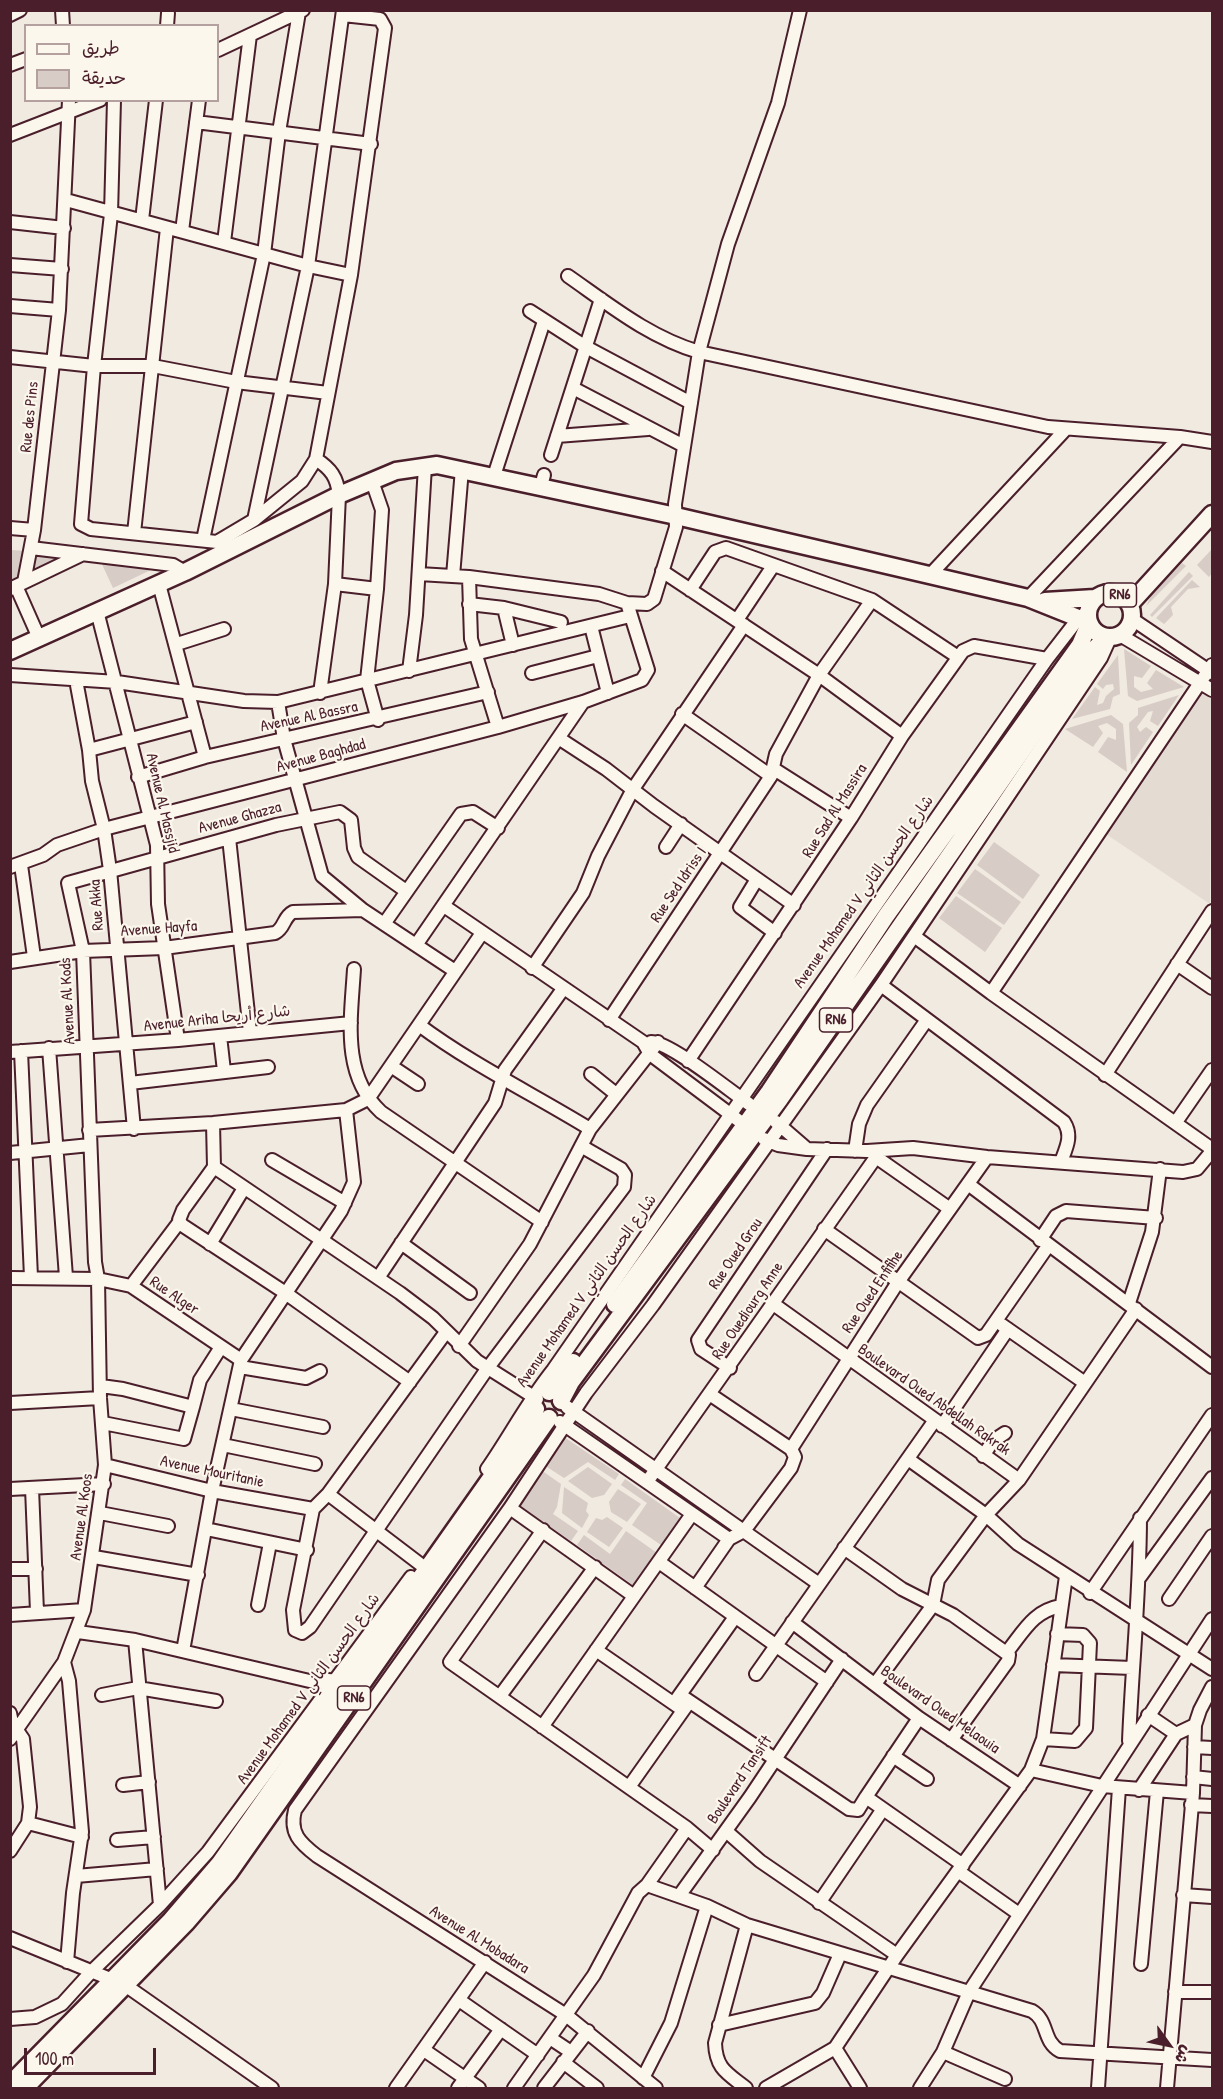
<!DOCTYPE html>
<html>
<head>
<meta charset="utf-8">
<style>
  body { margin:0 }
  #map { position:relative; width:1223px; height:2099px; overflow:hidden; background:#f0eae0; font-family:"Patrick Hand","Playpen Sans Arabic",sans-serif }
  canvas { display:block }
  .frame { position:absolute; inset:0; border:12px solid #4a1f2b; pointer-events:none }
  .legend { position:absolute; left:24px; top:24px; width:195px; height:78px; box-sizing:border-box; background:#fbf7ec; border:2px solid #b4a19f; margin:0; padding:8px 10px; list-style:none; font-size:18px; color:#4a1f2b }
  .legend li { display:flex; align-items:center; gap:12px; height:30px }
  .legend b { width:30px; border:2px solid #b4a19f }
  .north { position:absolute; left:1139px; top:2015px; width:60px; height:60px; -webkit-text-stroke:4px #fbf7ec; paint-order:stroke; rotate:123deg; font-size:16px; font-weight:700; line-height:24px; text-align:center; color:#4a1f2b }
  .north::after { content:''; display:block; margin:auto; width:21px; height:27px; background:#4a1f2b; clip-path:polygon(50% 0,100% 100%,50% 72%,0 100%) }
  .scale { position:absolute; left:24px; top:2048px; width:132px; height:27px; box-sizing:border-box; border:3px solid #4a1f2b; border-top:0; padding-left:8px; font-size:18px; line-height:21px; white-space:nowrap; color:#4a1f2b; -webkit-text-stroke:4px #fbf7ec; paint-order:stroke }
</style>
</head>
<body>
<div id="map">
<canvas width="1223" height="2099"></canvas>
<div class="frame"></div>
<ul class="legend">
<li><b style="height:8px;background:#fbf7ec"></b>طريق</li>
<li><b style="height:16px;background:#d8ccc6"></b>حديقة</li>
</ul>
<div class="north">ش</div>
<div class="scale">100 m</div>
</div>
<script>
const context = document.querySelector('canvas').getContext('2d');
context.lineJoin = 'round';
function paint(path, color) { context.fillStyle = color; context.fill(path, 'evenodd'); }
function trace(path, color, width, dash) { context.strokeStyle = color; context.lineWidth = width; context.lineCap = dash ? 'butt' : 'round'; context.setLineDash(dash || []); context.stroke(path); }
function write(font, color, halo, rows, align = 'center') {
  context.font = font + ' "Patrick Hand","Playpen Sans Arabic",sans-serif'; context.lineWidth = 4.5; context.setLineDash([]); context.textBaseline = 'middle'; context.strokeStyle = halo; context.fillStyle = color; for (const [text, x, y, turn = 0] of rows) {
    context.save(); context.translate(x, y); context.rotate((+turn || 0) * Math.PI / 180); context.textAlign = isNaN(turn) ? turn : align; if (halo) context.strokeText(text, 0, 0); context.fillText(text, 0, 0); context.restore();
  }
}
const built = new Path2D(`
  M1199,690L1212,699L1210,904L1103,832Z`);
const green = new Path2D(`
  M1212,549V573L1209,577L1197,565Z
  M11,550L26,551L20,580L11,584Z
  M36,551L67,556L31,574Z
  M100,560L155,568L113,588Z
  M1182,563L1186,566L1146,606L1152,594Z
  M1189,572L1193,576L1152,617L1150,615Z
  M1192,580L1200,587L1188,589L1171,607L1173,615L1164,624L1156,618Z
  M1124,649L1151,666L1142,678L1134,676V687L1141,692L1153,689L1147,683L1156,670L1184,687L1137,701L1128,696Z
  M1118,655L1120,694L1113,697L1110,709L1072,719L1095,687L1100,691L1097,705L1103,703L1106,696L1114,689L1113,684L1106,685L1103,689L1097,684Z
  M1179,695L1158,726L1150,721L1153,711L1148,712L1137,727L1140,732L1146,727L1153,732L1131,765L1129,723L1138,715V708Z
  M1111,715L1123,724L1127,772L1098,752L1108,737L1116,740V729L1107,723L1098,726L1103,733L1093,747L1065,729Z
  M994,842L1040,875L1023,899L977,865Z
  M975,869L1021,902L1004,925L957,893Z
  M956,896L1002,928L985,952L939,918Z
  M564,1437L619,1474L615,1480L588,1462L564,1478L544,1465Z
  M588,1467L612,1484L604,1495L592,1498L568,1481Z
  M541,1470L561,1484L557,1507L553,1514L578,1531L571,1541L518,1504Z
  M625,1479L680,1518L661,1545L632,1525L647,1503L621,1485Z
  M564,1487L588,1503L586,1511L589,1515L582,1528L562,1513Z
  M618,1489L641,1504L627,1522L611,1512L609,1502Z
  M607,1517L623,1528L609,1547L587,1532L596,1518L602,1520Z
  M626,1531L657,1553L633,1585L577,1545L584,1535L610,1554Z`);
const minor = new Path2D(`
  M62,10L63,26
  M10,15L20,10
  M167,26L168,13
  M218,50L303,10
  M10,65L26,59
  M114,100L111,214L94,366L81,524L91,529L217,542L254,520L302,481L316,459L351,275L385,28L380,19L343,15
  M196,122L371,144
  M10,135L100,100
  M66,200L308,266L351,275
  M142,220L156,100
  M10,222L64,228
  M182,231L199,100
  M224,242L250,35
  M10,265L62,269
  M568,276C611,306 649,337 699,352L1048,427L1180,437L1212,442
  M10,306L59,310
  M530,311L586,347L691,403
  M10,357L94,366H153L236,382L328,393
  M573,388L684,446
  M557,436L648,429
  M551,455L601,299
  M316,459C331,469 337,477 339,495L335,584L320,693
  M494,476L544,321
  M372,481L382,510L377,589L367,680L378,720
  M541,486L544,475
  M254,520L308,266L343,10
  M10,528L34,530
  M134,533L167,228
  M203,540L264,254L279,132L299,12
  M31,548L173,565L185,572
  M662,571L819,675L902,736
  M419,574L469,577L471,639L498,727
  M930,575L1065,430
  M453,576L462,469
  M24,582L34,530L59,310L69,100
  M159,584L205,757
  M335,584L377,589
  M16,586L39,638
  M10,589L83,554
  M690,590L715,552L726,548L872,600L958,657
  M1028,598L1180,437
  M627,603L647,604L654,599L676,527L675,504L699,352L728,244L778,103L800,10
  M469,604L504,608L561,622
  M504,608L513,645
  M97,611L157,845L158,904L178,1040
  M1132,619L1212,673
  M737,620L773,566
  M591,626L608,693
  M1120,635L1212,690
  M177,644L224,629
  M409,671L416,615L425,466
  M532,673L598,656
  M10,675L117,682L244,701L278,702L630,616
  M76,680L89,750L92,781L104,829L110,870L134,1129
  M278,702L284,739L322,876L363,910L455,971
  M682,714L771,776
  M560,739L606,769L654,806L794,905
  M89,750L196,722
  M774,769L851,818
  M138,777L205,757L488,692
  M229,838L250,1032
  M666,847L681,824
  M21,865L34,957
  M10,867L43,855L57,845L104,829L498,727L583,702L642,680L648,670L627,603L599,594L469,577
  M757,879L740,907L775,933
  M444,906L643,1042L650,1054L738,1120
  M384,924L461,814L473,812L498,828
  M914,936L991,993L1212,1149
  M416,945L583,702
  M10,962L83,951L164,948L275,933C285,928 283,917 293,912L363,910
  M1177,964L1212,988
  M532,968L583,893L598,856L633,789L744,625
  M354,969C351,1019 341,1075 381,1112L542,1222
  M881,985L1064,1122C1073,1136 1066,1148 1061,1162
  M991,993L1212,665
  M609,1020L771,776L776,754L819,675L872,600
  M419,1025C473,1065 533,1094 590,1129
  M220,1036L224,1071
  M651,1042C670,1042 730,1091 749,1104
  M49,1048L66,1277
  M21,1051L31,1277
  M10,1052L178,1040L351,1023
  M688,1061L851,818L902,736L963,651L974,646L1047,659
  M391,1066L418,1084
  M591,1074L616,1094
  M1105,1075L1212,911
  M130,1083L268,1067
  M776,1122L806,1148
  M1176,1122L1212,1070
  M213,1123L214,1167L183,1210L179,1220L182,1225L284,1292L410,1382
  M89,1130L213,1123L346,1110
  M764,1139L778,1145L807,1149L867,1151L913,1148L987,1157L1183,1172L1197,1169L1212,1151
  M855,1151L859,1124L867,1105L926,1021
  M875,1152L876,1157L950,1209
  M10,1153L90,1145
  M272,1160L345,1203
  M214,1167L400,1293L433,1318L477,1361L537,1399
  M968,1184L1212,1367
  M824,1229L978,1338L986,1335L1048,1246
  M1040,1240L1056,1216L1066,1211L1156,1218
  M401,1243L470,1293
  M210,1244L244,1188
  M10,1278L98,1279L131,1286L241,1360
  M378,1278L495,1103L505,1070L563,989
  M131,1286L180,1221
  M772,1303L1019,1480
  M1129,1303L1152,1232L1160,1169
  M1002,1325L1085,1383
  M446,1332L328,1494L313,1509L293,1610L295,1630L302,1633L310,1627L487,1369L624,1187L625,1175L621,1169L581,1146
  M459,1346L530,1244L590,1129L658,1042
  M240,1367L306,1378L320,1371
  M730,1368L701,1349L698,1340L827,1149
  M101,1386L123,1389L193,1407L184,1439L103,1423
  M10,1403L100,1398
  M193,1407L200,1380L221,1347
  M567,1407L819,1584
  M231,1409L323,1427
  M560,1422L729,1539
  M942,1426L1008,1329
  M223,1445L315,1464
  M791,1449L898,1282L987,1157
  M983,1456L993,1441L1005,1433
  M908,1459L986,1515L1018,1544L1212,1669
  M105,1465L212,1491L313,1509
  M487,1469C510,1436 528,1401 553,1370L1047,659L1078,619L1087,612
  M647,1482L876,1157
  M32,1488L37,1612
  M10,1489L104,1484
  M328,1494L420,1564
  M510,1508L634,1596
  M100,1513L168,1526
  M206,1529L307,1550
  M543,1530L450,1662L687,1828L713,1850
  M844,1548L902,1589L953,1615L1009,1655L1008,1661L951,1740
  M94,1557L198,1575
  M659,1562L827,1682
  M10,1569H36
  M1140,1577L1212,1478
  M695,1588L729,1539L744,1531L791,1468L795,1457L791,1449L711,1395
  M1090,1593L1212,1415
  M1169,1599L1212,1536
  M258,1605L270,1543
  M10,1615L84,1610
  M792,1622L919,1718L1020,1786
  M78,1632L135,1640L318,1683L328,1680L340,1681
  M135,1640L160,1905
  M596,1650L683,1710
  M183,1651L212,1491L241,1360L341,1211L354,1182L346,1110L368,1099L482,933
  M1007,1652C1024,1631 1033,1611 1061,1606
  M64,1662L69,1681L82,1832L73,1893L67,1962
  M1053,1665L1132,1668
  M756,1674L935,1420
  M875,1684L933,1605L938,1580L986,1515L1019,1480L1136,1309
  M102,1695L138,1688L216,1701
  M680,1695L849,1809L858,1810L866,1797
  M500,1696L595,1567
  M674,1703L735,1617
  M10,1713L12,1723L23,1739L30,1807L28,1823L10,1851
  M1148,1715L1176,1734
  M919,1718L866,1797L963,1865
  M542,1727L692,1514
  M10,1739L64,1662L84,1610L105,1465L100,1398L98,1279L95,1262L83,951L68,883L276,825L340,812L351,820L354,848L358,857L406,891
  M1043,1739L1075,1741L1086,1728L1090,1643L1083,1635L1057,1634
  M1129,1741C1132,1667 1140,1592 1140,1518
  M1194,1747L1212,1748
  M893,1756L927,1779
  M1031,1770L1102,1786L1193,1793
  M1193,1777L1212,1779
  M123,1785L149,1782
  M629,1787L687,1705
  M1139,1790L1176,1734L1195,1725
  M1191,1805L1212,1806
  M28,1823L82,1837
  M726,1831L760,1861L897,1955
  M117,1840L154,1837
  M958,1871L1019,1914
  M76,1876L157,1869
  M647,1885L707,1906L747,1925L1032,2011C1049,2021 1042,2041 1060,2051L1212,2060
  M1183,1895L1212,1897
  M679,1896L750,1797L842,1659
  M819,1903L883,1809
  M10,1938L125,1985L272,2088
  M1141,1964L1157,1791
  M1175,1992H1212
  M459,2000L538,2055
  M10,2019L35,2017L62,2004L91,1972L160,1905L208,1852L411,1577
  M719,2025L815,2003L823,1993L840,1954
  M550,2038L571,2052
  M835,2048L860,2088
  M424,2050L479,2088
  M943,2052L1005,2079
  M563,2062L597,2088
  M643,2078L671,2023L707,1906
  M396,2088L485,1962
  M458,2088L501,2029
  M514,2088L594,1975L638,1893L647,1885L687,1828
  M544,2088L588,2031
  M656,2088L566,2015L317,1856C300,1843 289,1833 295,1810L510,1508L586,1393L653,1305L881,985L1101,658L1110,638
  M746,2088C727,2073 716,2069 715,2043L747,1925
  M766,2088L835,2048L897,1955L1031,1770L1043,1739L1066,1576
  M920,2088L943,2052L969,1992L1212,1619
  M1098,2088L1119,1788
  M1167,2088L1193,1793L1195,1725L1200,1710L1212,1687`);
const major = new Path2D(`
  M1088 615a22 22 0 1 1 44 0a22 22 0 1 1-44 0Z
  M1045,601L1095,598
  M1130,604L1212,514
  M10,651L185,572L339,495L396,471L437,465L676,516L1028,598L1088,622
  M615,1304L769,1092L886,916L1080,645L1089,624
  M549,1392L573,1362
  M561,1401L571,1382L780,1099L1091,652L1107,637
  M10,2084L171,1920L219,1864L528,1425L536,1409
  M25,2088L186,1923L229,1873L549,1418`);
const shields = [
  [1120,595,33],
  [836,1020,33],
  [354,1698,33]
];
const shieldNames = [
  ["RN6",1120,595],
  ["RN6",836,1020],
  ["RN6",354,1698]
];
const streetNames = [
  ["Rue des Pins",30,417,-84],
  ["Avenue Al Bassra",309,717,-12],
  ["Avenue Baghdad",321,756,-15],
  ["Avenue Al Massjid",162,803,77],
  ["Rue Sad Al Massira",835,811,-58],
  ["Avenue Ghazza",240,818,-15],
  ["Rue Sed Idriss I",679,885,-56],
  ["Avenue Mohamed V شارع الحسن الثاني",864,892,-55],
  ["Rue Akka",97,905,-94],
  ["Avenue Hayfa",159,929,-4],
  ["Avenue Al Kods",68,1001,-93],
  ["Avenue Ariha شارع أريحا",217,1019,-6],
  ["Rue Oued Grou",736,1254,-56],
  ["Avenue Mohamed V شارع الحسن الثاني",587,1291,-55],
  ["Rue Oued Enfifihe",873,1292,-56],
  ["Rue Alger",174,1296,34],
  ["Rue Ouediourg Anne",748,1311,-56],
  ["Boulevard Oued Abdellah Rakrak",934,1400,35],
  ["Avenue Mouritanie",212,1472,12],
  ["Avenue Al Koos",82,1517,-82],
  ["Avenue Mohamed V شارع الحسن الثاني",309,1689,-54],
  ["Boulevard Oued Melaouia",940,1710,35],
  ["Boulevard Tansift",740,1780,-56],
  ["Avenue Al Mobadara",479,1940,32]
];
paint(built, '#e4dbd2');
paint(green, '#d8ccc6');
trace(minor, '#4a1f2b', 16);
trace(major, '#4a1f2b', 21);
trace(minor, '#fbf7ec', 12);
trace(major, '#fbf7ec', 16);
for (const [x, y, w] of shields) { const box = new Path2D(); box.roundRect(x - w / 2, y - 12, w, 24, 4.5); context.fillStyle = '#fbf7ec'; context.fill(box); trace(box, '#4a1f2b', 1.5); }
write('bold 15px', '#4a1f2b', null, shieldNames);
write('16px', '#4a1f2b', '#fbf7ec', streetNames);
</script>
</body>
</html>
